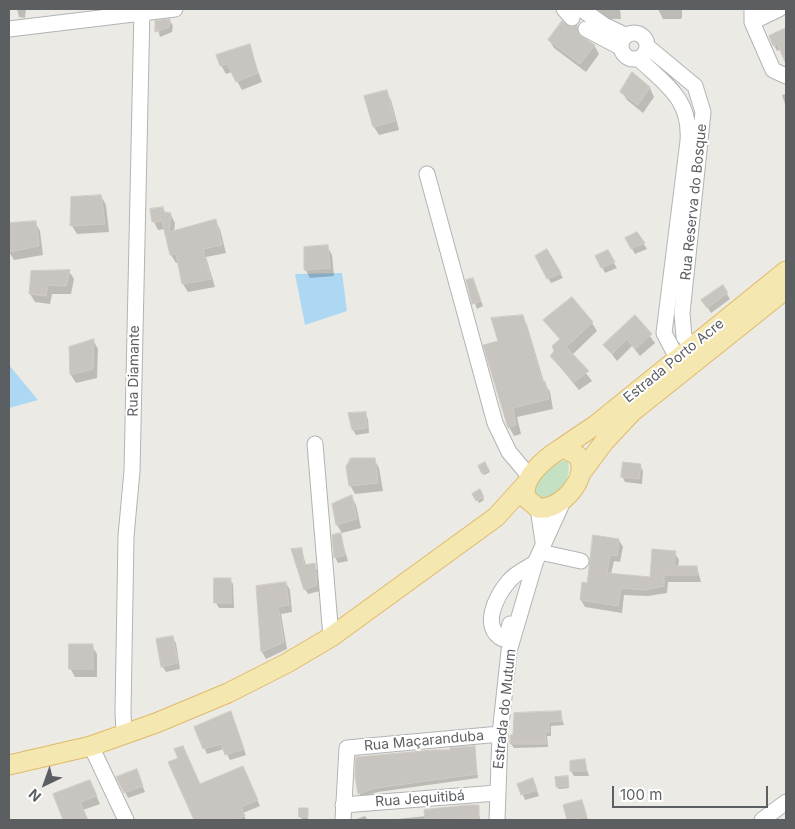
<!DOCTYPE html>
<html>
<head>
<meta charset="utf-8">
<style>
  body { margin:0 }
  #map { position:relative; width:795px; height:829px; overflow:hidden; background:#eceae4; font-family:Inter,sans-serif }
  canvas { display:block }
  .frame { position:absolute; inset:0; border:10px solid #5c5f62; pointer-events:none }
  .north { position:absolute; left:20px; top:759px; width:50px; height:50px; -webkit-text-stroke:4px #fff; paint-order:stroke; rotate:222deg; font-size:14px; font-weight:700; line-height:20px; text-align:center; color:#5c5f62 }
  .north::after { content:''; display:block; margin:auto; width:18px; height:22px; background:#5c5f62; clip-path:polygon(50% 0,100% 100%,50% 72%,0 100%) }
  .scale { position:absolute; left:612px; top:786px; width:156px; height:22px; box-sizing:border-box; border:2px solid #5c5f62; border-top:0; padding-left:6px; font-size:15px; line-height:18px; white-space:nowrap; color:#5c5f62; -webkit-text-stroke:4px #fff; paint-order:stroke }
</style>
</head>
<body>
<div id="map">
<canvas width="795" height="829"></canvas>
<div class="frame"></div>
<div class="north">N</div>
<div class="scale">100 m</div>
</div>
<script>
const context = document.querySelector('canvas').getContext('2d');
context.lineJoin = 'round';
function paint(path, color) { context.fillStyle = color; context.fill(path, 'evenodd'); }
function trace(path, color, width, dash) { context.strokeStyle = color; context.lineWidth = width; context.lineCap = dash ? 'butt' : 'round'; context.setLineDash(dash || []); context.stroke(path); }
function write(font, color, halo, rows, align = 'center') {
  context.font = font + ' Inter,sans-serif'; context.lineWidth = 4; context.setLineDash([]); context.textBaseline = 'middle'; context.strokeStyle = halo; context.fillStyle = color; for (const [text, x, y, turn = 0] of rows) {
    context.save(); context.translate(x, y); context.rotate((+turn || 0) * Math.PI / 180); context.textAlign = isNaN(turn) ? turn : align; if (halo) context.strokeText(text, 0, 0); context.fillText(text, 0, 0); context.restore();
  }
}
const green = new Path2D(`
  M562,460L568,462C572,483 559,492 543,501L533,492C535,480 550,462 562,460Z`);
const water = new Path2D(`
  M342,273L347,311L305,325L295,274Z
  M9,365L38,400L9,408Z`);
const shadow = new Path2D(`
  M17,9H26L25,18L19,17Z
  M99,9H125V10H100Z
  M597,9H620L621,19H606Z
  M658,9H682V17L681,19H663Z
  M170,21L173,26L172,32L160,37L156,22Z
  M577,27L582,38L594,45L599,54L586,72L554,48L549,40L569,28Z
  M786,29V61L780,49L777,51L770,37Z
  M249,46L262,82L242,90L232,72L226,74L221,65Z
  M632,74L650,88L654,97L643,113L627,100L622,92Z
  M386,91L391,100L399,130L379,135L374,127L366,97Z
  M786,94V107L782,95Z
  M101,196L106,205L109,232L77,234L72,226Z
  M163,208L166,214L171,215L175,223L174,232L215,221L220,229L226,253L206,257L215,287L188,292L183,284L179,262L176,263L171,255L165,229L158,230L154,222L152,210Z
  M35,222L40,231L43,255L14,260L9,252V224Z
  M637,233L647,249L635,254L626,238Z
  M327,246L332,255L334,276L310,278L305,269Z
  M547,251L563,278L551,283L536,257Z
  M607,252L617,268L605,273L597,257Z
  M69,271L74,279L71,294H52L50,304L35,302L30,294Z
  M467,281L475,285L483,306L477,309Z
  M722,286L730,299L711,313L706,305Z
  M522,316L527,325L544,382L550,392L553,409L517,417L521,434L514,436L509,427L499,342Z
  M635,316L655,343L640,356L632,346L617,361L605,345Z
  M545,320L592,323L597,331L572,355L592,381L579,390L551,356L565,343Z
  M93,340L98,349L97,378L76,383L71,375Z
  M365,413L368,419L369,433L356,435L353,430Z
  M374,459L379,468L383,491L355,494L350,485Z
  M485,463L490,472L484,475L480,467Z
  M640,465L643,471L642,484L625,482L622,476Z
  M480,491L484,500L479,503L474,494Z
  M351,496L356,505L361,528L342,533L337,525L333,505Z
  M340,534L348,561L338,563L335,557Z
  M619,540L623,547L620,562L614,561L611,574L651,578L675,553L679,560L678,567H697L701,582H668L667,593L648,596L624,595L622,613L585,607L581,600L588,584Z
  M302,550L306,566L314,565L317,570L320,591L308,594L305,589Z
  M215,579H230L233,584L234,608H219L216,603Z
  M286,583L290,590L292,612L281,614L287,649L266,659L262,652L257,587Z
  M172,637L176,643L180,669L166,672L162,666Z
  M92,646L97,654V677H75L70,668Z
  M560,713L564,725L551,726V736H547L548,747L514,748L511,744L514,736Z
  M233,718L246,755L230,760L224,749L207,754L196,728Z
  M474,747L478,778L378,792L361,797L359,793L451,752Z
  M584,760L589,776H574L571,771V762Z
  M169,763L200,785L246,773L260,806L243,813L246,820H195Z
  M136,770L145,792L128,798L118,777Z
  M568,780L569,788L559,789L557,787Z
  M90,781L100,804L83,810L88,820H65L55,794Z
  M519,785H535L539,796L525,800Z
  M581,801L588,820H569L565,806Z
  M478,806L480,820H388L426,816L425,811L439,808Z
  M307,809L308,819H302L300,817Z
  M365,816L368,820H354Z`);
const building = new Path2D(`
  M170,19L169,27L155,32V21Z
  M562,21L570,27L577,25L578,34L595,45L580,64L548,40Z
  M786,28V64L777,44L773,46L769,36Z
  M250,44L258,73L236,82L227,64L220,66L216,55Z
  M632,72L650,87L638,105L620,92Z
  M387,90L395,121L373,127L364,96Z
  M101,195L105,224L70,226L71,197Z
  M163,207L164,212L171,213L169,232L216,219L222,245L203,249L211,279L182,284L176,254L170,255L162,221L152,222L150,209Z
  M36,221L39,246L9,252V223Z
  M637,232L645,243L631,249L625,238Z
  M328,245L330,268L304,270V247Z
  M547,249L561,273L547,279L535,256Z
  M608,250L615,262L601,268L595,256Z
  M70,270L66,286L48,285L46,296L29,294L31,271Z
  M473,278L481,301L472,304L466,280Z
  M723,285L728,293L707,308L701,300Z
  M572,297L593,322L566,347L589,371L574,382L550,356L554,351L552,346L560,339L543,320Z
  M523,315L543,382L545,381L549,399L513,408L516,425L508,428L483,345L498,341L491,318Z
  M635,315L652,334L635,349L627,339L612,354L603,345Z
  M94,339L93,369L70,375L69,347Z
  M366,412L367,428L352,430L348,413Z
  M351,458H375L378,483L349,486L346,467Z
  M485,462L489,470L482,474L478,466Z
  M623,462L641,464L639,479L621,477Z
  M480,489L484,497L476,501L472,494Z
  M352,495L357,519L336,525L332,504Z
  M341,533L345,555L334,558L332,535Z
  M593,535L619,539L617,556L610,555L607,573L650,577L652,549L676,551L674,566H697L698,575H664V586L644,590L621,588L618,606L580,600L582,582L587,583Z
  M302,548L304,565L315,563L317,585L304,590L291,549Z
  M214,578H231V603H214Z
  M286,582L289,605L278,607L284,642L261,652L256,586Z
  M173,636L178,663L161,667L156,639Z
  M69,644H93V669H69Z
  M231,711L244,749L225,755L221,744L203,749L194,727Z
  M561,711L562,721L549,722V732H545L546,744H510V735H513L514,713Z
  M183,746L200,784L243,766L258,800L241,807L245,816L234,820H194L168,762L178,758L174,749Z
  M475,746L477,774L376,788L358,794L355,776L356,757L434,750H450V748Z
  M585,759L587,771H570V761Z
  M137,769L143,786L124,793L116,777Z
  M568,776L569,786L556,787L555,777Z
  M533,778L537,790L521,795L517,784Z
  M90,780L97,796L80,802L88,820H63L53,794Z
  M582,800L587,817L567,820L563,805Z
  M468,805H479V818L425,820L424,810Z
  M299,808H308V817H299Z`);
const minor = new Path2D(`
  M564,9L572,18
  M581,9L604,25L625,35
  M752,9V22L773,70L786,76
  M752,22L779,9
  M9,29L175,9
  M586,29L620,47
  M621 46a13 13 0 1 1 26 0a13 13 0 1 1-26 0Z
  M648,47L695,86L703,112L682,313L684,337L693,346
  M639,59C666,85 691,99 688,141L664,333L677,358
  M427,174L495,423L509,452L530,477
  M315,444L331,637
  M538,508L543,542
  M540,552L581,561
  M510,624L507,636L503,639C480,628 496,596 509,581C514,574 527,568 535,563
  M124,734L123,712L126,536L132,471L142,9
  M91,746L126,820
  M343,805L497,793
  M343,820L347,748L500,734
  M497,820L500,734L509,651L535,563L565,497
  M762,820L786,802`);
const major = new Path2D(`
  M560,449L597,424L786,271
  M560,449H566L578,456C591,477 561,511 538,508L526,498C520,478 546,458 560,449Z
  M581,473L604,442L632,412L786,289
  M9,765L91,746L156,723L228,693L287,663L331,637L496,517L526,484`);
const streetNames = [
  ["Rua Reserva do Bosque",694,202,-84],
  ["Estrada Porto Acre",674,361,-39],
  ["Rua Diamante",134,371,-89],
  ["Estrada do Mutum",505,709,-84],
  ["Rua Maçaranduba",424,741,-5],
  ["Rua Jequitibá",420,799,-4]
];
paint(green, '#c4e1c3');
paint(water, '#acd8f4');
paint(shadow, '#0003');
paint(building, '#c8c5c0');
trace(building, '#d0cbc3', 1);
trace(minor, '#b1b4b7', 17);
trace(major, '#e0ba69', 21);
trace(minor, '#fff', 15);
trace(major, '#f5e7b0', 19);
write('14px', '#5c5f62', '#fff', streetNames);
</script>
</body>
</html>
